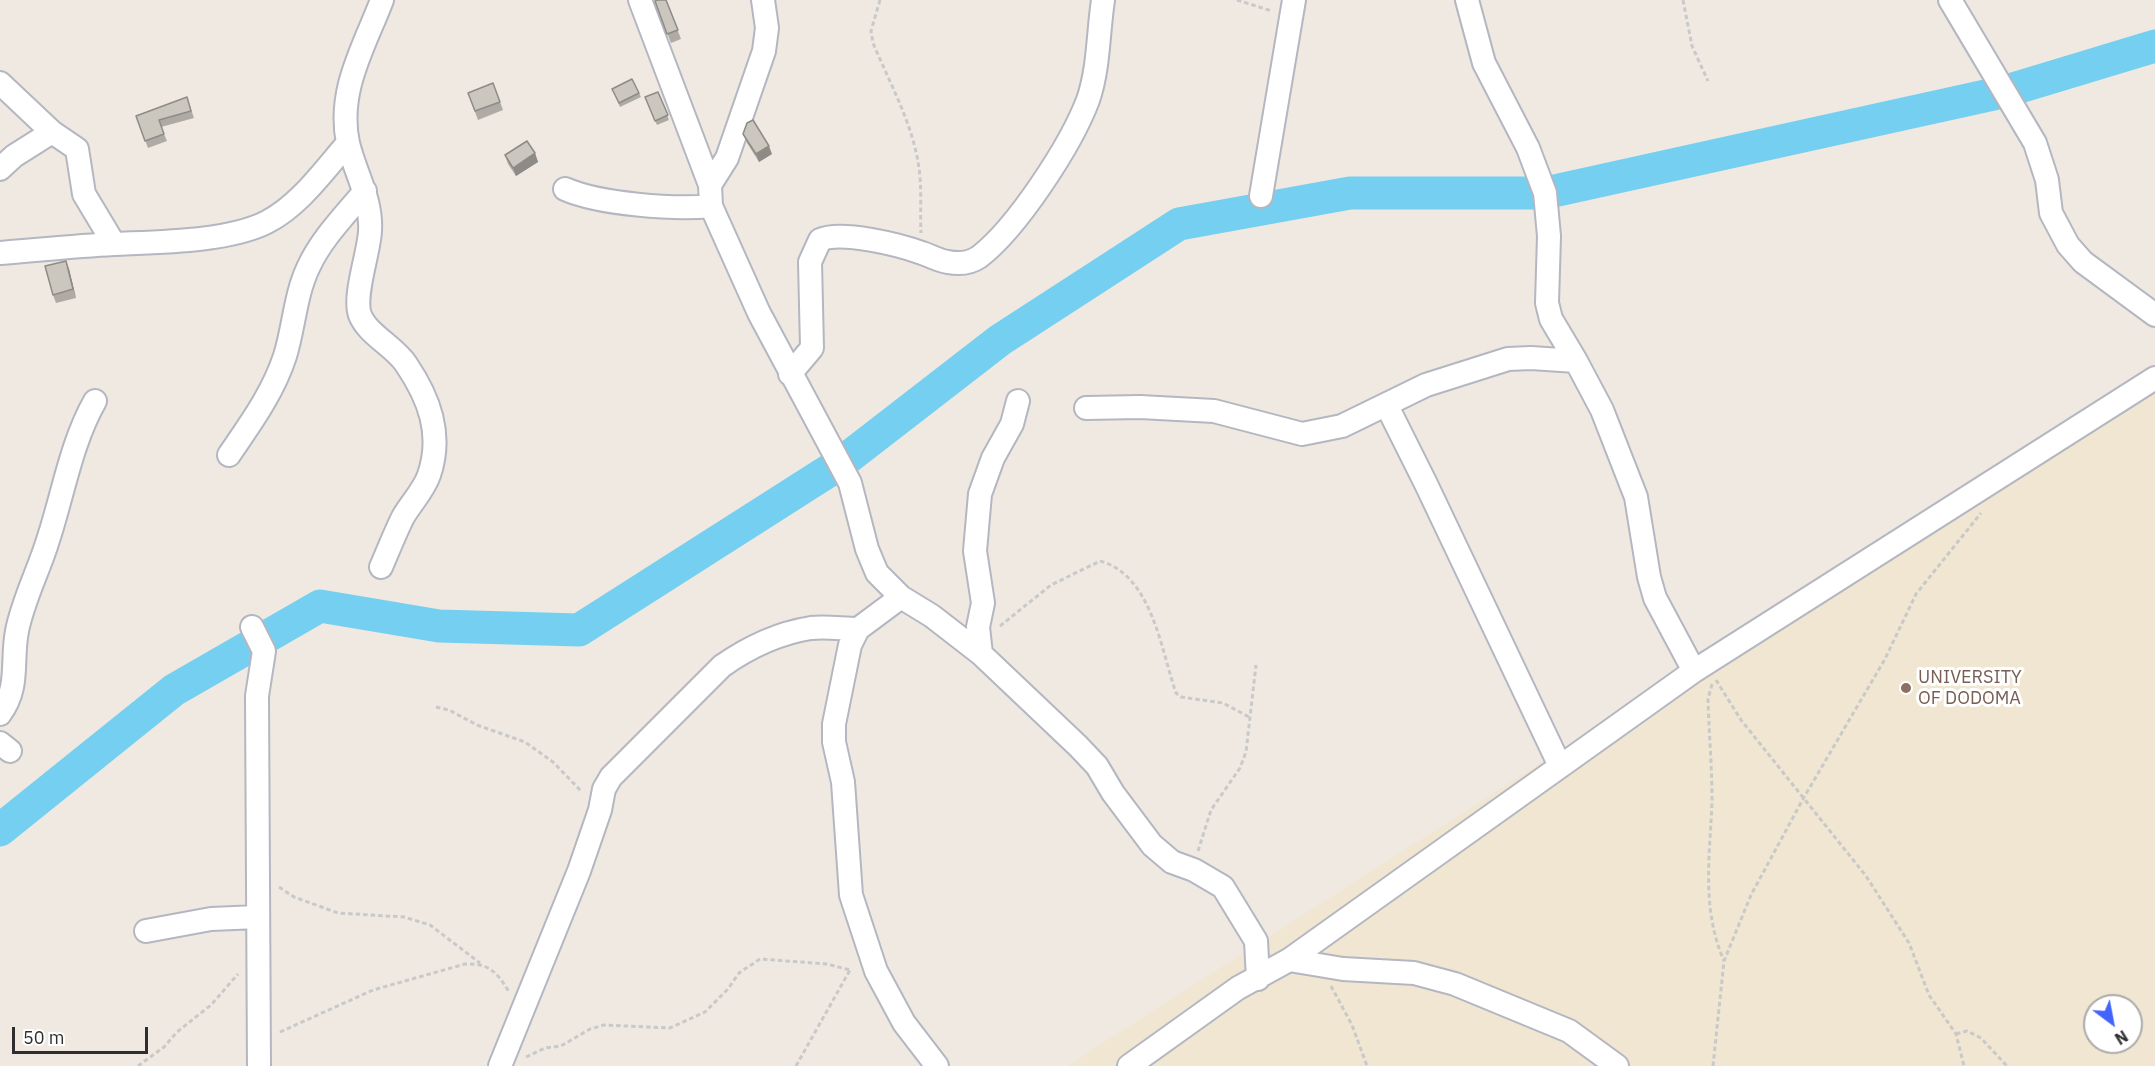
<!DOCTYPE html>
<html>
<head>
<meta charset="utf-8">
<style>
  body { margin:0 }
  #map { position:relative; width:2155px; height:1066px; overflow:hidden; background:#efe9e1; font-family:"IBM Plex Sans",sans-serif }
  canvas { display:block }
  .north { position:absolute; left:2083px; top:994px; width:60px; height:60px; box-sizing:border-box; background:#fff; border:2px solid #ababab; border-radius:50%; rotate:148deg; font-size:16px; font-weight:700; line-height:24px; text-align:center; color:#2e2e2e }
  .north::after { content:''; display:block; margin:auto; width:21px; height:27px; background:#4264fb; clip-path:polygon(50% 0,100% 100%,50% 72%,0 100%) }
  .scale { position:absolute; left:12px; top:1027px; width:136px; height:27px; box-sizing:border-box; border:3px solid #2e2e2e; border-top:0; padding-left:8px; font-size:18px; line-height:21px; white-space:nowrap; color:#2e2e2e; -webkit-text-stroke:4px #fff; paint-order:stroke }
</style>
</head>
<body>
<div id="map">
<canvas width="2155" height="1066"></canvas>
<div class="north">N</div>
<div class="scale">50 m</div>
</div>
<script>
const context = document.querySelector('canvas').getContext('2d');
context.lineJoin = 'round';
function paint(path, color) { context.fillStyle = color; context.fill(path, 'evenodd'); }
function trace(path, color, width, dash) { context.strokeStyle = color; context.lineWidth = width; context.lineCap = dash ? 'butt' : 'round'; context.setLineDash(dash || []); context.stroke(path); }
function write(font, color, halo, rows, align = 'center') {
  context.font = font + ' "IBM Plex Sans",sans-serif'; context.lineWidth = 6; context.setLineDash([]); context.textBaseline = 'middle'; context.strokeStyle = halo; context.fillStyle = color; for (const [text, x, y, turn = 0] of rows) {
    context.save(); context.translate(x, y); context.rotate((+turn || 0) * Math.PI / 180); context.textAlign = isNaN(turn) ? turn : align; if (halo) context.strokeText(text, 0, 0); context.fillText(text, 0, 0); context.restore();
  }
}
const education = new Path2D(`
  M2155,370V1066H1067ZM2095,1006H2131V1042H2095Z`);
const river = new Path2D(`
  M0,830L174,690L320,606L439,626L579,630L841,463L1000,340L1179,224L1350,193H1545L2003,92L2155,46`);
const path = new Path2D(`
  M880,0L871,31L873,43C890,84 913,124 919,168C922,189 920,212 921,233
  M1237,0L1272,11
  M1683,0L1692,46L1708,81
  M1000,626L1051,585L1100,561C1152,575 1161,650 1176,693L1181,697L1223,703L1251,718
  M1716,680L1741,720L1866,876L1909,943L1929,995L1956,1034L1964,1066
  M1712,684L1708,699C1709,733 1712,767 1712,801C1710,856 1701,908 1724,961
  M436,707L449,710L477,725L525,742L553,762L582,792
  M1198,851L1211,810L1240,768L1246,752L1256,665
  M279,887L294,897L338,913L404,917L430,925L480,963
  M1331,986L1352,1025L1367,1066
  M280,1032L373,990L465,964C489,963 497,972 509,992
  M1956,1034L1967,1031L1981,1038L2007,1066
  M526,1057L545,1048L561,1046L590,1029L604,1025L670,1028L705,1012L728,989L739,973L760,959L827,964L850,970
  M138,1066L164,1047L177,1032L211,1005L238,974
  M796,1066L850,970
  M1713,1066L1724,961L1751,895L1803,799L1885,659L1916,594L1981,513`);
const minor = new Path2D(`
  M640,0L710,185L711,206L759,313L850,483L867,549L877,573L901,597L932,616L981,654L1078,746L1097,766L1113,793L1152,845L1172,862L1194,870L1223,887L1256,941L1258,979
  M1467,0L1484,63L1528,148L1545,193L1549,236L1547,303L1551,319L1576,361
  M1950,0L2035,143L2047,180L2051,213L2068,245L2083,262L2155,315
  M0,83L52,132L77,149L84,194L114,244
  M0,169L14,156L52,132
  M710,185L727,158L764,51L767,28L763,0
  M565,189C599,204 675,210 711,206
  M1261,196L1294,0
  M0,253C38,250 76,246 114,244C157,242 228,242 267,222C300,205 324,170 348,143
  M790,374L812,348L810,262L820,240C841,230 900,245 922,253C931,256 939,261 948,262C958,264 970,263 979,257C1017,228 1071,145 1088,100C1099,68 1098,33 1103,0
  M1387,406L1426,484L1560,766
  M1086,408L1140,407L1214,411L1302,434L1342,426L1426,385L1508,359L1531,358L1576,361L1602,410L1636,497L1649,577L1655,598L1694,671
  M229,455C250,424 273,393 285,356C294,327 295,296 308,268C321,239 345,215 365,191
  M381,567C388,551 395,533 403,517C411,503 424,490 429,475C443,434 429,398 406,364C394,346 368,335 360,315C353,296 369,253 370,231C372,199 355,173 348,143C337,91 364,47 382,0
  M901,597L858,629L850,645L834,724V742L843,782L851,895L876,971L904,1023L937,1066
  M252,627L264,651L257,696L259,1066
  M981,654L978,627L983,603L975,551L980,494L993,458L1012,424L1018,401
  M0,714C20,687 11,662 17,631C23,600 39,570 48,540C63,495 71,443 95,401
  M0,743L10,751
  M146,931L211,919L258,917
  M1289,960L1343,969L1414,973L1455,984L1569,1031L1617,1066
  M500,1066L579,871L600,810L604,789L611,777L722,666C749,647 779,633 811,628C826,626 843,629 858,629
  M1129,1066L1238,988L1289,960L1694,671L2155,378`);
const wall = new Path2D(`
  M666,0L681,39L671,43L655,1Z
  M493,83L503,110L478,120L468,93Z
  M658,92L669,120L657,125L645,97Z
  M614,93H639L641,97L620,107Z
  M187,97L194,118L161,127L167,141L148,148L136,116Z
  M743,134L772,154L759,162L747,143Z
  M535,153L538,162L516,176L508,164L505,155Z
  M69,269L76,298L56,303L53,295Z`);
const shadedWall = new Path2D(`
  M769,146L772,154L759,162L756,154Z
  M535,153L538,162L516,176L513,168Z
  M66,261L69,269L76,298L73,289Z`);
const building = new Path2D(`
  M658,0H666L678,30L667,34L655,1Z
  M632,79L639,93L619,103L612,89Z
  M493,83L500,102L475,111L468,93Z
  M658,92L668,115L655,121L645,97Z
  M187,97L191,111L159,120L164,134L145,141L136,116Z
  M753,120L769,146L756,154L743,134L747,123Z
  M527,141L535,153L513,168L505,155Z
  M66,261L73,289L53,295L45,266Z`);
const markers = [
  [1906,688,6,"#8d6e63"]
];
const educationNames = [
  ["UNIVERSITY",1918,678],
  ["OF DODOMA",1918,699]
];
paint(education, '#f0e6d1');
trace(river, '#75cff0', 33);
trace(minor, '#b4b7c1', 26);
trace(path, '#c9c9c9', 3, [4.5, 3]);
trace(minor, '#fff', 22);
paint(wall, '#afaba4');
paint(shadedWall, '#8e8b86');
paint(building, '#cbc7bf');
trace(building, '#8e8b86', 1.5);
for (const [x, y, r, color] of markers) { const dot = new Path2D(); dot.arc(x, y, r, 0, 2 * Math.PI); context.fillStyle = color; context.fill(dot); trace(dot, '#fff', 2); }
write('18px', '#785e54', '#fff', educationNames, 'left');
</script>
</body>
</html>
